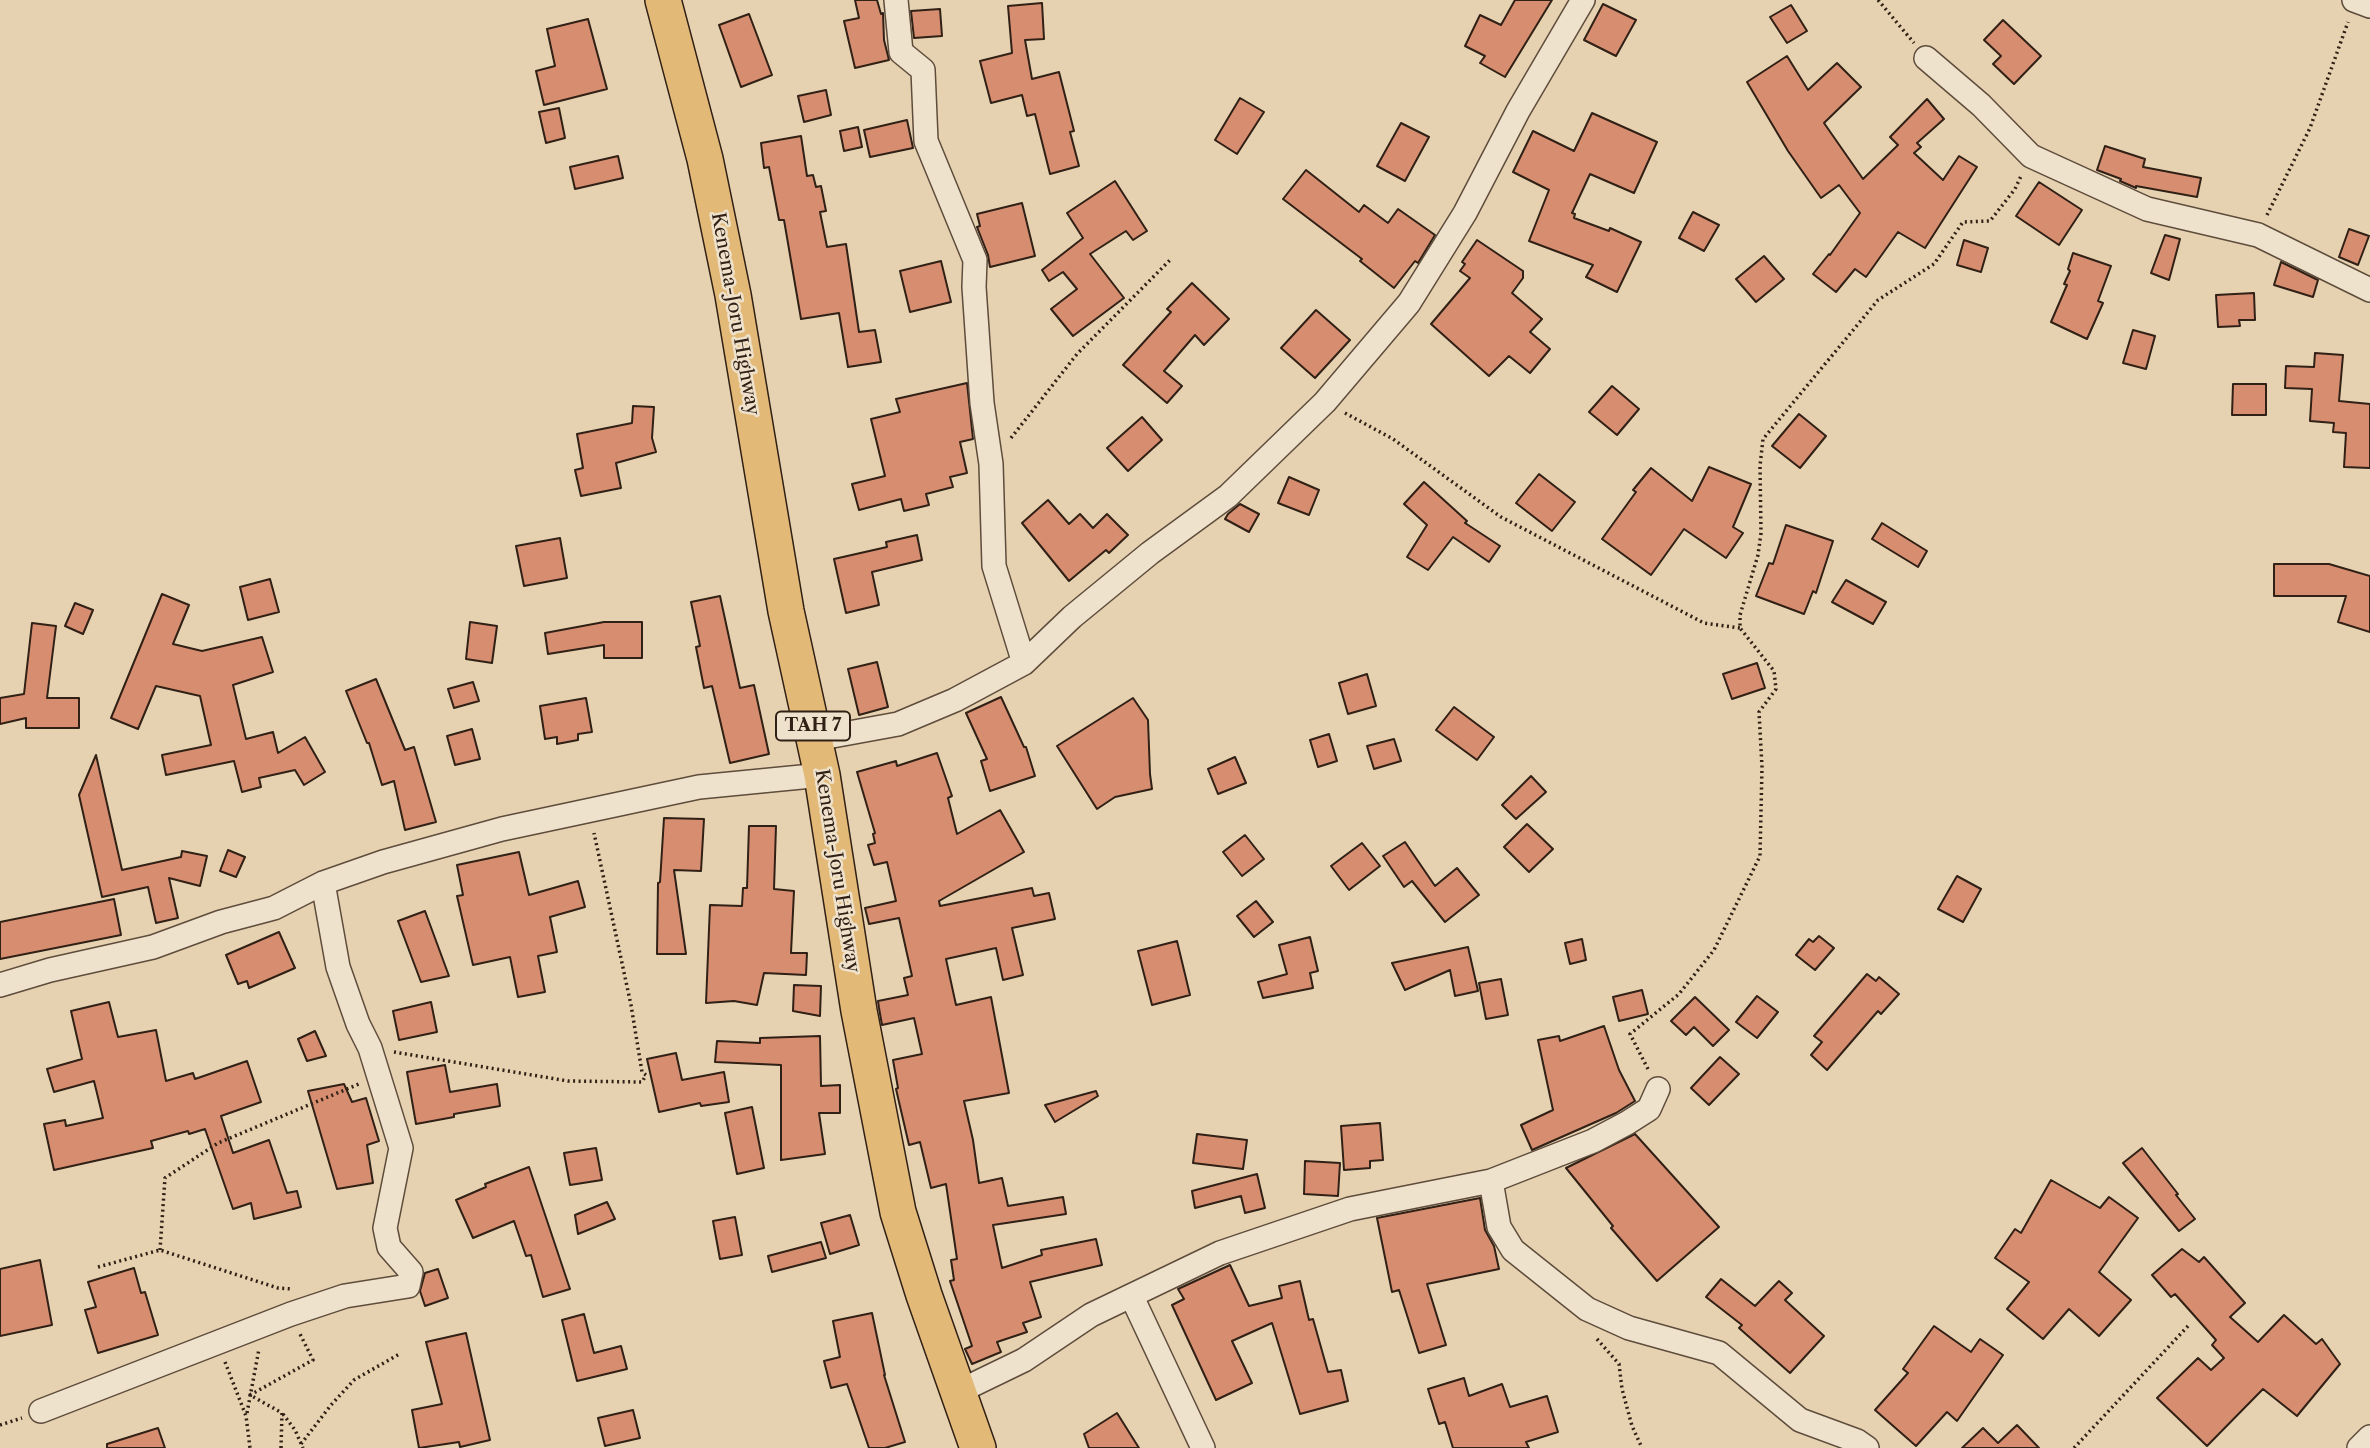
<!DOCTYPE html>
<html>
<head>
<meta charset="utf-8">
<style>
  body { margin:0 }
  canvas { display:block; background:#e6d2b0 }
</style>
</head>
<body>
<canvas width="2370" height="1448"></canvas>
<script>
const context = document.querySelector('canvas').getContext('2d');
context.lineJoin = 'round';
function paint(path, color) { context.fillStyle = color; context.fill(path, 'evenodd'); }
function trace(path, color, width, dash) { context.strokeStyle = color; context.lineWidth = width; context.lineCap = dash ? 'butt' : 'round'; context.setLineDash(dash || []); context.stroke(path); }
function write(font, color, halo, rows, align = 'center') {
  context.font = font + ' "Libre Caslon Text",serif'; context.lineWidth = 5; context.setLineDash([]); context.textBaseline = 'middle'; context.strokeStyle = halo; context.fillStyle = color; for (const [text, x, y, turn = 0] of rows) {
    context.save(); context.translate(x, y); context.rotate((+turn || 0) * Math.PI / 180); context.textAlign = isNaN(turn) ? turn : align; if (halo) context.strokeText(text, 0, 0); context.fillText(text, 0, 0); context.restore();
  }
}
const building = new Path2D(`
  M855,0H877L881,14L883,13L884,40L889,60L855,68L844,21L859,18Z
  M1515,0H1552L1505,77L1480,63L1485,56L1465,46L1480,15L1501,25Z
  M1042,3L1044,39L1025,40L1032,79L1059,72L1074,131L1070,132L1079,166L1050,174L1035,114L1027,116L1022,95L991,103L980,61L1012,53L1008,6Z
  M1603,4L1636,20L1616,56L1584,40Z
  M1791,5L1807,31L1787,43L1770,17Z
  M940,9L942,36L914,38L911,11Z
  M749,14L772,75L741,87L719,25Z
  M588,19L607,89L544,105L536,71L555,66L547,29Z
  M2003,20L2041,56L2014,84L1993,64L2001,56L1984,40Z
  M1787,56L1808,90L1837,63L1861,87L1824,123L1863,179L1898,145L1890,137L1927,99L1944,119L1917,143L1921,147L1914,153L1943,180L1959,156L1977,167L1925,248L1898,232L1866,277L1855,269L1836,292L1813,274L1829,254L1830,255L1860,213L1839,185L1821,198L1788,151L1747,82Z
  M826,90L831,115L804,122L798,96Z
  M1240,98L1264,112L1237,154L1215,140Z
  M559,108L565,138L546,143L539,112Z
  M1592,113L1657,142L1634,193L1590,174L1572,213L1575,214L1574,218L1609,231L1610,228L1641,242L1617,292L1586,277L1593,265L1529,241L1549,190L1513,172L1533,131L1574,151Z
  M907,120L913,148L870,157L864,130Z
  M1401,123L1429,137L1405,181L1377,166Z
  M858,127L862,147L844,151L840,131Z
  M801,136L807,176L813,175L816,187L821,186L826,211L820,212L827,247L846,244L859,332L875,330L881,362L848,367L839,313L801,319L784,220H779L769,167L764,168L761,143Z
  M2105,146L2145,159L2143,167L2201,178L2197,197L2136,186V188L2120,181L2121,179L2097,170Z
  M618,156L623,178L575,189L570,167Z
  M1306,170L1359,212L1364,205L1388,223L1398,209L1435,235L1418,263L1415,261L1394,288L1360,261L1362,259L1283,199Z
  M1115,181L1147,231L1133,240L1126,231L1090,254L1124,298L1073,336L1051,309L1077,289L1063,272L1049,281L1042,270L1083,238L1067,213Z
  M2039,182L2082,210L2059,245L2016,216Z
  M1022,203L1035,256L990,267L988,255L977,227L980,226L977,214Z
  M1693,212L1719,225L1704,251L1679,238Z
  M2349,229L2369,236L2358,265L2339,257Z
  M2165,235L2180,239L2169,280L2151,273Z
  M1477,240L1523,271V278L1512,293L1542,319L1530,332L1550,349L1530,373L1509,356L1489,376L1431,324L1470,278L1460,271L1465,264L1462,262Z
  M1964,240L1988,248L1981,272L1957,265Z
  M2073,253L2111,266L2098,301L2103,303L2087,339L2051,322L2067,285L2064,284L2070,271L2068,269Z
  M1764,256L1784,279L1756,302L1736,279Z
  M941,261L951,302L910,312L900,271Z
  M2281,262L2318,280L2313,297L2274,285Z
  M1192,283L1229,319L1204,345L1195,335L1164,371L1182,386L1167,403L1123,365L1171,312L1167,309Z
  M2254,293L2255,320H2239L2240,326L2218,327L2216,295Z
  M1316,310L1350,340L1315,378L1281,348Z
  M2133,330L2155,336L2146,369L2123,363Z
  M2315,353L2343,355L2339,401L2370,404V468L2344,467L2346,433L2333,432L2334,423L2310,421L2312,389L2285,388L2286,366L2314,367Z
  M967,383L973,439L960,442L967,473L950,477L953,487L926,494L929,505L904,511L901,499L859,510L852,484L885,476L871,419L900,412L896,399Z
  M2233,384H2266V415H2232Z
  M1612,386L1639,409L1617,435L1589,412Z
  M633,406L654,407L652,438L656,452L616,463L621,488L581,496L575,470L583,468L577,434L632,423Z
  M1799,414L1826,436L1800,468L1772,446Z
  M1142,417L1162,440L1128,471L1107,448Z
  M1709,467L1751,484L1733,527L1743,533L1726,558L1684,529L1651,575L1602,539L1636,492L1633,490L1651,468L1692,501Z
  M1539,474L1575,502L1552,531L1516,503Z
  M1289,477L1319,490L1309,515L1278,503Z
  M1424,482L1467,521L1465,523L1500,546L1489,562L1453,537L1428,570L1407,557L1427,525L1404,504Z
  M1048,500L1069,524L1080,514L1093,528L1107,514L1128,535L1109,553L1106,550L1069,581L1022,523Z
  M1240,504L1259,514L1249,532L1225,519L1228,514Z
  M1882,523L1927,551L1918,567L1872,539Z
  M1786,525L1833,541L1816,593L1813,591L1804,614L1756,596L1769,563L1773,564Z
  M917,535L922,560L872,572L879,605L846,613L834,559L887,547L886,542Z
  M560,538L567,578L524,586L516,546Z
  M2274,564H2329L2370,576V632L2338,622L2346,596H2274Z
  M270,579L279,612L248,620L240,587Z
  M1846,580L1886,602L1873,624L1832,602Z
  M162,594L189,605L173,644L202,651L262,637L273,672L233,685L246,739L273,732L278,753L305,737L325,772L304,785L295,770L259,778L261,787L242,792L234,761L166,775L162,755L211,745L200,696L156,686L138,729L111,718Z
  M720,596L740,688L754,685L769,754L730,763L712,686L704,688L696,647L700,646L691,602Z
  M75,603L93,610L83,634L65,626Z
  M470,622L497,626L492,663L466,659Z
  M604,622H642V658H604V645L548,654L545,633Z
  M32,623L56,626L47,698H79V728H26V718L0,724V698L24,694Z
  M877,662L888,707L859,715L848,669Z
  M1757,663L1765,688L1732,699L1723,674Z
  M1367,674L1376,706L1348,714L1339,683Z
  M376,679L405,750L414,747L436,822L405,830L394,781L382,785L369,743H367L346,691Z
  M473,682L479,701L454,708L448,689Z
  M1001,697L1024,747H1026L1035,776L990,791L981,761L987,759L966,713Z
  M586,698L592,732L578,734V740L557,744V737L545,739L540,706Z
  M1133,698L1148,720L1150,774L1152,789L1115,797L1097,809L1057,746Z
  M1454,707L1494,737L1477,760L1436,730Z
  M472,729L480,759L455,765L447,736Z
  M1329,734L1337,761L1318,767L1310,740Z
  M1394,739L1401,761L1374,769L1367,746Z
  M937,753L952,796L948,798L957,834L1000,810L1024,852L939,901L940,906L1032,888L1034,896L1049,893L1055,919L1012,928L1023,975L1003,980L996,948L946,959L956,1005L991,997L1009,1093L964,1101L973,1140L979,1183L1002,1178L1008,1206L1063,1197L1066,1214L993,1225L1002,1268L1042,1255L1041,1250L1096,1239L1102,1265L1030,1282L1041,1317L1023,1323L1027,1332L997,1342L1001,1352L972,1364L965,1349L972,1346L950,1281L954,1280L951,1260L957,1259L946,1184L931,1188L920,1142L909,1145L896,1089L898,1088L893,1060L922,1054L914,1018L882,1025L879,1008L878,1001L908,995L904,978L912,976L899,918L869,924L865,908L896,901L887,862L874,865L868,845L875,843L873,834L875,833L857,772L896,761L897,766Z
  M96,755L122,870L181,857L182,851L207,856L200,886L169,878L178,918L156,923L148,887L102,897L79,795Z
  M1235,757L1246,783L1218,794L1208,769Z
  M1531,776L1546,792L1516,819L1502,805Z
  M664,818L704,819L701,871L674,870L686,954H657L658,883L660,882Z
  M1527,824L1553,849L1529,872L1504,847Z
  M749,826H776L774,889L794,891L791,953H807L806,975L764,973L757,1005L734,1001L706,1003L710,905L742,906L743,888H747Z
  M1245,835L1264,859L1242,876L1223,852Z
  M1405,842L1435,886L1457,868L1479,895L1445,922L1412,881L1404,887L1383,856Z
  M1362,843L1380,866L1349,890L1331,866Z
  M228,850L245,857L236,877L220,871Z
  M519,852L529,895L578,881L585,907L550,917L557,952L538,956L545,992L518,997L510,957L473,965L457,896L463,895L457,865Z
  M1957,876L1981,889L1963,922L1938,909Z
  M114,899L121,935L0,959V922Z
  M1256,901L1273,922L1254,937L1237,916Z
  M425,911L449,976L421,982L398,921Z
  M279,932L295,968L249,988L247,981L238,984L226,955Z
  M1819,936L1834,948L1815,970L1796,955L1809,939L1813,942Z
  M1310,937L1318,971L1310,973L1313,988L1263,998L1258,982L1287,974L1279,945Z
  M1582,939L1586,960L1570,964L1565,943Z
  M1177,941L1190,995L1152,1005L1138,951Z
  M1468,947L1478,991L1455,996L1450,970L1405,990L1392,963Z
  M1867,974L1876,981L1879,977L1899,994L1881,1014L1878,1011L1827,1070L1811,1055L1822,1042L1814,1036Z
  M1501,979L1508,1015L1486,1019L1479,983Z
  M794,985L821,986L820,1016L793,1011Z
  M1642,990L1648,1014L1619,1021L1613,997Z
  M1757,996L1778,1012L1757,1038L1736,1022Z
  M1695,997L1729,1030L1713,1046L1694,1027L1686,1035L1671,1021Z
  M109,1002L118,1037L156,1030L166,1081L193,1073L195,1079L247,1061L261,1102L221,1116L233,1153L269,1140L287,1193L297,1191L301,1207L254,1219L251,1203L233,1209L205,1129L189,1134L188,1131L151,1141L153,1148L54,1170L44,1124L65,1120L66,1126L103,1118L94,1081L54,1092L47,1069L82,1059L71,1011Z
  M431,1002L437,1032L399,1040L393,1011Z
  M1604,1026L1619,1070L1635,1101L1616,1113L1532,1150L1521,1125L1553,1110L1538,1040L1559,1036L1560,1041Z
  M315,1031L326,1056L307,1061L298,1039Z
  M820,1036L821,1086L840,1085V1113H819L825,1154L781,1160V1065L715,1062L717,1041L760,1043V1038Z
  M676,1053L682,1080L724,1072L729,1102L701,1106L700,1103L659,1112L647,1059Z
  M1720,1057L1739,1074L1709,1105L1691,1088Z
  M445,1065L450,1092L497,1084L500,1106L454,1114V1117L416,1124L407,1072Z
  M344,1084L352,1102L366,1098L379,1141L367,1145L373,1183L337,1189L308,1091Z
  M1096,1091L1098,1096L1055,1122L1045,1105Z
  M752,1107L764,1168L737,1174L725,1113Z
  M1380,1123L1383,1160L1370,1161V1168L1344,1170L1341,1126Z
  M1197,1134L1247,1140L1243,1169L1193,1163Z
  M1635,1134L1719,1227L1657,1281L1611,1228L1613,1226L1566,1168Z
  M596,1148L602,1180L570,1185L564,1153Z
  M2142,1148L2178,1194L2176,1195L2195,1219L2179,1231L2123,1163Z
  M1305,1161L1340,1163L1338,1196L1304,1194Z
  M529,1167L570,1289L543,1297L531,1255L526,1256L514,1221L473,1238L456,1200L486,1187L485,1184Z
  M1257,1174L1265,1208L1245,1213L1241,1196L1195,1208L1192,1191Z
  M2051,1180L2100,1208L2109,1197L2138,1218L2099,1272L2131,1300L2099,1336L2069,1309L2043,1339L2007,1309L2029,1282L1995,1258L2015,1229L2021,1233Z
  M1480,1198L1485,1230L1494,1246L1499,1269L1427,1284L1446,1345L1419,1353L1399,1290L1392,1292L1377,1218Z
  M607,1202L615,1219L578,1234L575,1215Z
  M850,1215L859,1245L830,1254L821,1223Z
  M735,1217L742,1255L720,1259L713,1221Z
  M821,1242L826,1258L772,1272L768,1256Z
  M2182,1249L2199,1262L2204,1257L2245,1303L2230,1317L2258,1342L2284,1315L2316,1344L2322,1339L2340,1364L2297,1416L2263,1389L2207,1446L2157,1398L2198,1358L2211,1370L2224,1358L2212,1345L2216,1340L2175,1294L2171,1297L2152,1275Z
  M40,1260L52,1325L0,1336V1269Z
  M1230,1265L1249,1306L1282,1298L1279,1286L1300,1281L1309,1320L1313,1319L1328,1372L1341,1370L1348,1401L1300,1414L1272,1323L1232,1341L1252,1383L1216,1400L1172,1305L1184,1299L1178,1289Z
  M134,1268L141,1293L145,1292L158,1335L98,1353L85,1310L96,1307L88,1282Z
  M438,1269L448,1298L425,1306L420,1291L425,1273Z
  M1721,1279L1755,1306L1779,1281L1792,1293L1785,1300L1824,1336L1790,1373L1739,1328L1742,1325L1706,1297Z
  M872,1313L885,1375H884L905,1442L885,1448H869L847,1384L831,1388L824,1361L840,1357L833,1321Z
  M584,1314L594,1353L621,1346L627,1369L577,1381L562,1320Z
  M1934,1326L1971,1352L1980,1339L2003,1355L1957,1421L1947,1412L1916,1446L1875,1410L1908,1373L1903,1369Z
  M466,1333L490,1440L460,1447L459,1442L419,1448L412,1410L442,1404L426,1342Z
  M1464,1378L1469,1396L1502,1384L1510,1407L1547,1396L1558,1432L1526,1442L1529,1448H1453L1445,1422L1439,1424L1428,1389Z
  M633,1410L640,1438L605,1446L598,1418Z
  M1117,1413L1139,1448H1089L1084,1434Z
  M2017,1425L2039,1448H1962L1983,1428L1998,1443Z
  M158,1428L165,1448H107V1444Z`);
const path = new Path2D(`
  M1878,0L1914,43
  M2267,215L2310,128L2348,22
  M1345,413L1393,439L1501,517L1704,623L1740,628
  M1011,438L1077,354L1170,260
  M394,1052L568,1081L642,1082L646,1075L642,1072L631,1005L594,833
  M1648,1069L1630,1034L1679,994L1714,950L1760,856L1762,767L1759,712L1776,689L1774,671L1740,628V615L1758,555L1761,533L1760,466L1763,439L1878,300L1934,264L1963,222L1990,221L2015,189L2021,176
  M160,1250L165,1178L218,1143L359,1084
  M98,1267L160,1250L278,1288L292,1289
  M1597,1339L1619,1364L1622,1389L1632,1426L1642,1448
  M225,1362L246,1416L250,1448
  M247,1413L259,1349
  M283,1414L295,1430L303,1448
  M0,1425L22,1418
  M301,1444L331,1405L354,1380L401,1353
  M281,1448L282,1413L250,1395L313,1360L299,1332
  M2074,1448L2188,1326`);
const minor = new Path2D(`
  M896,0L901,52L923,70L926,141L975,260L974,287L982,403L991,464L994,566L1024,663
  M2354,0L2370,6
  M1926,58L1981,105L2031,156L2147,209L2258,235L2370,290
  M816,739L898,724L955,700L1024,663L1072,617L1150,553L1228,496L1325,402L1409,303L1465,213L1518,111L1583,0
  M0,985L50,970L153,947L221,922L274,908L323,883L383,862L502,829L699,787L822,775
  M1491,1181L1499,1227L1513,1250L1587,1309L1629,1328L1719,1353L1800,1420L1857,1441L1867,1448
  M1132,1297L1203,1448
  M960,1391L1024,1360L1091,1315L1220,1253L1350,1209L1491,1181L1593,1141L1627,1123L1649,1109L1658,1089
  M41,1411L291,1314L345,1296L408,1286L411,1272L389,1247L385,1228L401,1148L370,1048L358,1024L338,967L323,883
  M2359,1448L2370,1437`);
const highway = new Path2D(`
  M663,0L705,159L733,295L786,611L822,775L859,1011L898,1212L924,1295L978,1448`);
const shields = [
  [813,726,74]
];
const shieldNames = [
  ["TAH 7",813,726]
];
const streetNames = [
  ["Kenema-Joru Highway",735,314,80],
  ["Kenema-Joru Highway",837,871,81]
];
paint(building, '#d78e70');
trace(building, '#302015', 2);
trace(minor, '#5e4c3c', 26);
trace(highway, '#302015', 38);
trace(path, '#302015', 3.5, [2, 3.5]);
trace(minor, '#efe2cc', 23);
trace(highway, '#e3b978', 35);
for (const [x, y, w] of shields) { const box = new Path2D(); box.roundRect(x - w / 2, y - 14.5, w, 29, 5); context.fillStyle = '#efe2cc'; context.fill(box); trace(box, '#302015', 2); }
write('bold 18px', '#302015', null, shieldNames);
write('19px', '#302015', '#efe2cc', streetNames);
</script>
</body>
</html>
